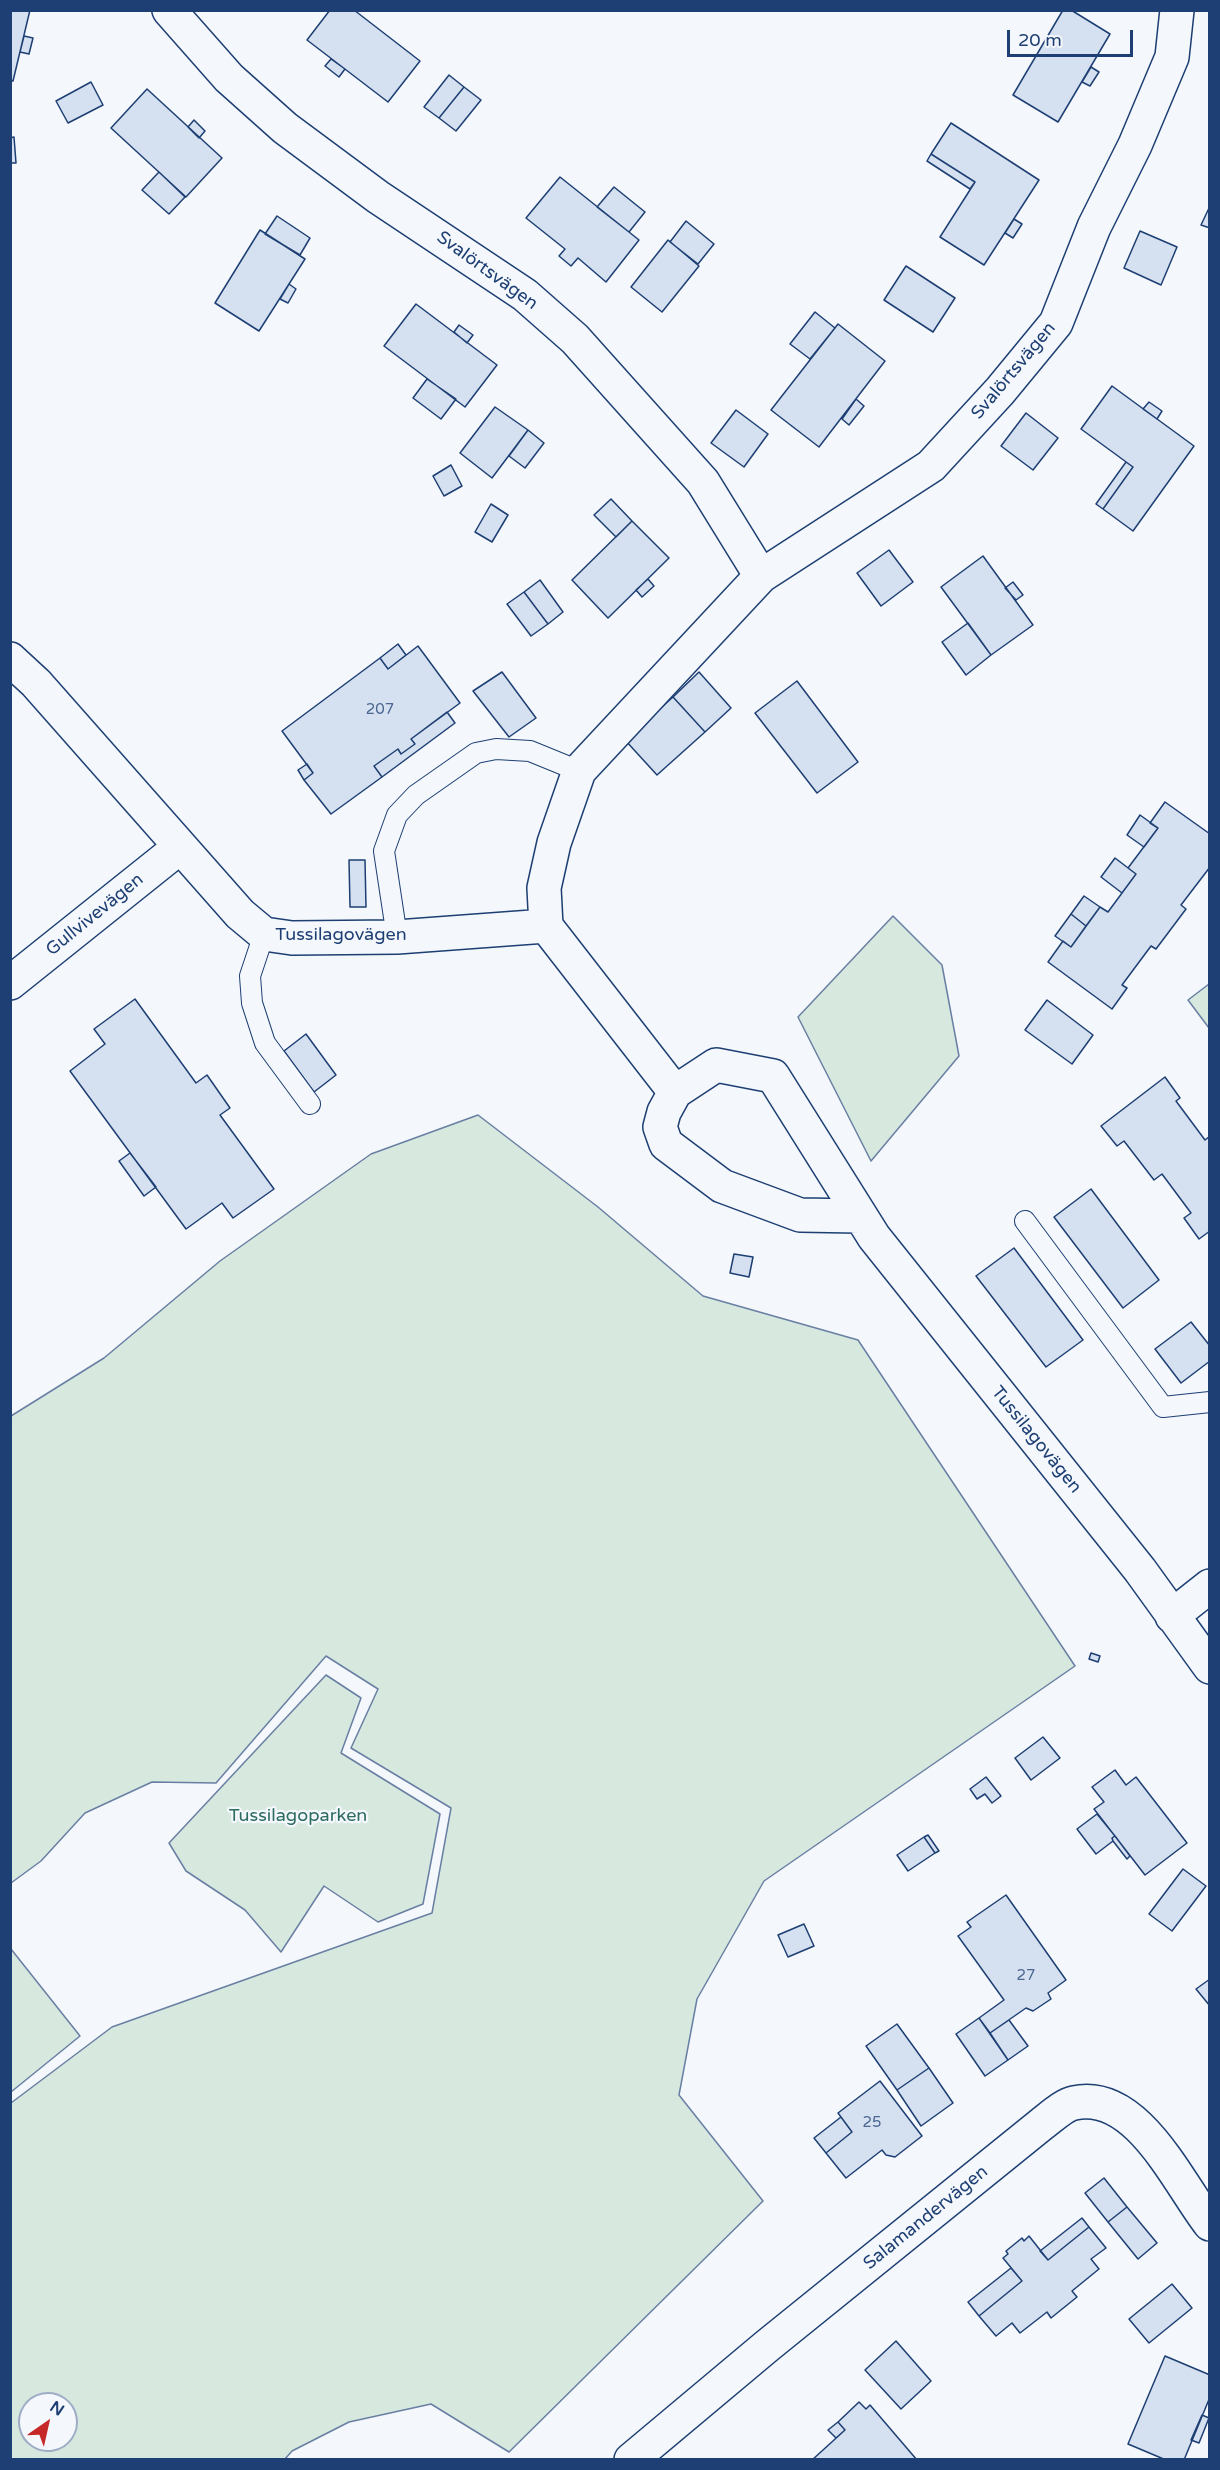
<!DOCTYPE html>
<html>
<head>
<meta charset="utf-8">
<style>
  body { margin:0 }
  #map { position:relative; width:1220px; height:2470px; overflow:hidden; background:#f4f7fb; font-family:"Varela Round",sans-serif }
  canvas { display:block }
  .frame { position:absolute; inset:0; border:12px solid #1d3f73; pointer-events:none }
  .north { position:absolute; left:18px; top:2392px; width:60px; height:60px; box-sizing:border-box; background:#f4f7fb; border:2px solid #9eadc5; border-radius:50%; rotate:34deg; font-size:16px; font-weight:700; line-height:24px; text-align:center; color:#1d3f73 }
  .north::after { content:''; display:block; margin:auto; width:21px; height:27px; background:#c62828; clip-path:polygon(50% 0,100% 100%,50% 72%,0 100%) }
  .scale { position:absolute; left:1007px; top:30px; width:126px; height:27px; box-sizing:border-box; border:3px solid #1d3f73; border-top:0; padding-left:8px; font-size:18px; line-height:21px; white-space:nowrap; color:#1d3f73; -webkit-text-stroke:4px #f4f7fb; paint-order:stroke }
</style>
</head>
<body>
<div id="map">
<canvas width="1220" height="2470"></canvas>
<div class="frame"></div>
<div class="north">N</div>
<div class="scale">20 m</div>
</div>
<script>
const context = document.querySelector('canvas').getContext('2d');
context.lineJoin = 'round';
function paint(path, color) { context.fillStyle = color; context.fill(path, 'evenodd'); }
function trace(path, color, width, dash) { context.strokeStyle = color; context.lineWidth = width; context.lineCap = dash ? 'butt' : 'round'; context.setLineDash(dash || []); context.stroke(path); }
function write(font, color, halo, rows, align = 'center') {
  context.font = font + ' "Varela Round",sans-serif'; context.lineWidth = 4.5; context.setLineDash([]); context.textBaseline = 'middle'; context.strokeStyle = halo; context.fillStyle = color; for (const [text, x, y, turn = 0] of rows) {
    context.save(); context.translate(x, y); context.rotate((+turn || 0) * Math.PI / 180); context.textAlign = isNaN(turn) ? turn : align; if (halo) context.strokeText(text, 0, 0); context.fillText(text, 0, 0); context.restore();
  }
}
const green = new Path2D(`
  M893,916L942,965L959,1056L871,1161L798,1017Z
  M1209,984V1028L1188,1000Z
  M478,1115L598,1207L703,1296L858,1340L1075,1666L764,1881L697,1999L679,2095L763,2201L509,2452L431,2404L349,2422L292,2451L285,2459H11V2103L112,2027L432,1913L451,1808L351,1748L378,1689L326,1656L216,1783L152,1782L85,1813L41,1861L11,1883V1416L104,1358L220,1261L371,1154ZM30,2404H66V2440H30Z
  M326,1675L361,1698L341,1753L440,1814L423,1904L378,1922L324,1886L281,1952L245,1910L186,1871L169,1843Z
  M11,1949L80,2036L11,2092H10Z`);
const building = new Path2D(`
  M10,10H30L13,81H10Z
  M330,10H354L420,61L388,102L307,40Z
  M1063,10H1071L1110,34L1058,122L1013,95Z
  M24,36L33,38L29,54L20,52Z
  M331,59L345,69L339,77L325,66Z
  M1091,67L1099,72L1090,86L1082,82Z
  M449,75L464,87L439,118L424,107Z
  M91,82L103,105L68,123L56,101Z
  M464,87L481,100L456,131L439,118Z
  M147,89L222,158L186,197L111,128Z
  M194,120L205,131L199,138L188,127Z
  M951,123L1039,180L984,265L940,237L975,182L931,154Z
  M14,137L16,163H10V138Z
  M931,154L975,182L970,189L927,161Z
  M159,172L185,197L169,214L142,190Z
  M560,177L639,240L606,282L578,258L571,266L559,256L565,249L526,218Z
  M614,187L645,212L629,232L597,207Z
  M1210,206V228L1201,225Z
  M277,216L310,238L300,255L265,234Z
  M1014,219L1022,224L1013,238L1005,233Z
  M686,221L714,244L698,264L670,242Z
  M260,230L305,259L259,331L215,303Z
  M1140,231L1177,247L1161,285L1124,268Z
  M668,240L699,266L662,312L631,287Z
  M906,266L955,298L933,332L884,300Z
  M289,284L296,289L288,303L280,299Z
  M416,304L497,365L465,407L384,346Z
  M815,312L835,328L810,359L790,344Z
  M838,324L885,361L819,447L771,410Z
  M459,325L473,335L467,343L454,332Z
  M427,379L456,399L441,419L413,398Z
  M1112,386L1194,446L1133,531L1103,509L1133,467L1081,429Z
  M856,399L864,406L849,425L842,419Z
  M1149,402L1162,411L1157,419L1143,409Z
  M495,407L528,430L492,478L460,453Z
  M736,410L768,434L744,467L711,443Z
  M1026,413L1058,438L1033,470L1001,446Z
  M528,430L544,443L525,468L509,456Z
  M1126,462L1133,467L1103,509L1096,504Z
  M451,465L462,486L444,496L433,476Z
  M611,499L632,521L616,537L594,515Z
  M491,504L508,515L492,542L475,532Z
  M632,521L669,558L608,618L572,580Z
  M889,550L913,582L881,606L857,573Z
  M983,556L1033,625L991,655L941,587Z
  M648,579L654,586L642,597L636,590Z
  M540,580L563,612L548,624L524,592Z
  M1013,582L1023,595L1016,600L1005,588Z
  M524,592L548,624L531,636L507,604Z
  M968,623L991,655L966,675L942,642Z
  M398,644L406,655L388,669L380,658Z
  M418,646L460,703L411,739L415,744L401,754L398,749L374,766L382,777L331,814L304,780L313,773L282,731L380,658L388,669Z
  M502,672L536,718L509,737L473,691Z
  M699,672L731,708L705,732L673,697Z
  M797,681L858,762L817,793L755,713Z
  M673,697L705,732L657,775L625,740Z
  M447,712L455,723L382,777L374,766L398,749L401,754L415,744L411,739Z
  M307,764L313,773L304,780L298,770Z
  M1165,802L1210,834V867L1181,905L1186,909L1156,949L1151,946L1122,985L1127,988L1112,1009L1048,962L1063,941L1071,947L1100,907L1108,912L1136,874L1128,868L1158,828L1150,823Z
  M1140,815L1158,828L1144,847L1127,835Z
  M1115,858L1136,874L1122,893L1101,877Z
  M349,860H365L366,907H350Z
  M1084,896L1100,907L1086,926L1071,914Z
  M1071,914L1086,926L1071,947L1055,936Z
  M135,999L196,1083L207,1075L230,1108L220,1115L274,1189L233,1218L222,1203L186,1229L70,1071L105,1044L94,1029Z
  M1047,1000L1093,1035L1072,1064L1025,1030Z
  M306,1034L336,1075L314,1092L284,1051Z
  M1165,1077L1180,1098L1176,1101L1205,1140L1210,1136V1231L1199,1239L1184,1218L1191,1213L1162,1174L1154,1180L1124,1141L1117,1146L1101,1126Z
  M130,1153L156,1187L144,1196L119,1161Z
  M1091,1189L1159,1280L1123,1308L1054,1217Z
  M1014,1248L1083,1340L1046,1367L976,1276Z
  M734,1254L753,1257L749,1277L730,1273Z
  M1191,1322L1210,1346V1361L1181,1383L1155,1349Z
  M1091,1653L1100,1656L1098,1662L1089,1659Z
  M1043,1737L1060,1758L1031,1780L1015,1758Z
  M1115,1770L1126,1785L1136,1777L1187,1843L1145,1875L1094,1809L1104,1802L1092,1787Z
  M986,1777L1001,1796L992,1803L985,1794L977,1799L970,1789Z
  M1097,1814L1115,1836L1112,1838L1113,1841L1096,1854L1077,1829Z
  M928,1835L939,1851L935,1853L924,1837Z
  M1115,1836L1130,1856L1127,1859L1113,1841L1112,1838Z
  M924,1837L935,1853L908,1871L897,1855Z
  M1183,1869L1206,1886L1172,1931L1149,1914Z
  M1006,1895L1066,1980L1048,1993L1051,1999L1033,2011L1026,2008L990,2033L979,2018L1004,2000L958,1936L971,1927L967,1922Z
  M804,1924L814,1946L788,1957L778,1935Z
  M1210,1979V2006L1196,1989Z
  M979,2018L1008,2060L985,2076L956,2034Z
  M1009,2020L1028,2046L1008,2060L990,2033Z
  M897,2024L929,2068L897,2090L866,2046Z
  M929,2068L953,2103L921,2126L897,2090Z
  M880,2081L922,2136L895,2157L886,2155L882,2150L846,2178L826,2153L852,2132L838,2113Z
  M841,2117L852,2132L826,2153L814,2138Z
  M1104,2178L1127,2207L1108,2222L1085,2193Z
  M1127,2207L1157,2243L1138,2259L1108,2222Z
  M1082,2218L1089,2227L1048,2260L1040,2251Z
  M1089,2227L1106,2248L1091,2259L1099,2269L1072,2291L1077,2297L1051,2318L1047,2312L1020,2333L1012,2323L996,2336L979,2316L1022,2281L1003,2258L1008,2254L1006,2251L1022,2238L1024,2241L1029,2236L1048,2260Z
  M1011,2268L1022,2281L979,2316L968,2302Z
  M1172,2284L1192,2308L1149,2343L1129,2319Z
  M896,2341L931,2381L901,2409L865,2370Z
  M1165,2356L1210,2375V2397L1184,2460H1166L1128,2444Z
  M859,2402L866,2409L870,2405L917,2460H812L845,2430L838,2422Z
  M1202,2415L1209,2418L1199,2443L1191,2440Z
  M838,2422L845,2430L836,2438L828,2430Z`);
const lane = new Path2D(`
  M264,934L250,976L252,1003L265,1043L310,1104
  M397,937L384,851L397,815L416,795L476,753L496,749L530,751L579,771
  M1025,1221L1163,1407L1210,1402`);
const street = new Path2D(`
  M169,10L229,78L285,128L378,197L525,295L575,339L703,482L761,576
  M10,659L36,683L240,914L264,934L292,938L397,937L546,926
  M546,926L544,888L554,843L579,771L761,576L931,466L1000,391L1056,323L1094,227L1135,145L1172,57L1177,10
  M546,926L675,1092
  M10,983L180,847
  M859,1216L800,1215L722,1186L666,1144L660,1127L664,1112L675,1092L716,1065L773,1076L874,1237L1140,1570L1210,1667
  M1172,1616L1210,1586
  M631,2460L767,2346L1043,2123C1051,2117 1064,2105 1074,2103C1137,2089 1178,2183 1210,2224`);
const numberNames = [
  ["207",380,710],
  ["27",1026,1976],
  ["25",872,2123]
];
const streetNames = [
  ["Svalörtsvägen",487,271,36],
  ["Svalörtsvägen",1014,371,-50],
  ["Gullvivevägen",95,915,-39],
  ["Tussilagovägen",341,935],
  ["Tussilagovägen",1036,1440,51],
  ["Salamandervägen",926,2218,-39]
];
const parkNames = [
  ["Tussilagoparken",298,1816]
];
paint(green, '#d7e8df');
trace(green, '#687fa3', 1.5);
paint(building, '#d5e0f0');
trace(building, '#1d3f73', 1.5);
trace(lane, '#1d3f73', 22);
trace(street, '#1d3f73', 36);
trace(lane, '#f4f7fb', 20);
trace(street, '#f4f7fb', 33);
write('15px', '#4b6792', null, numberNames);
write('18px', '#1d3f73', '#f4f7fb', streetNames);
write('18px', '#2c6c60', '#f4f7fb', parkNames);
</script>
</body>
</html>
